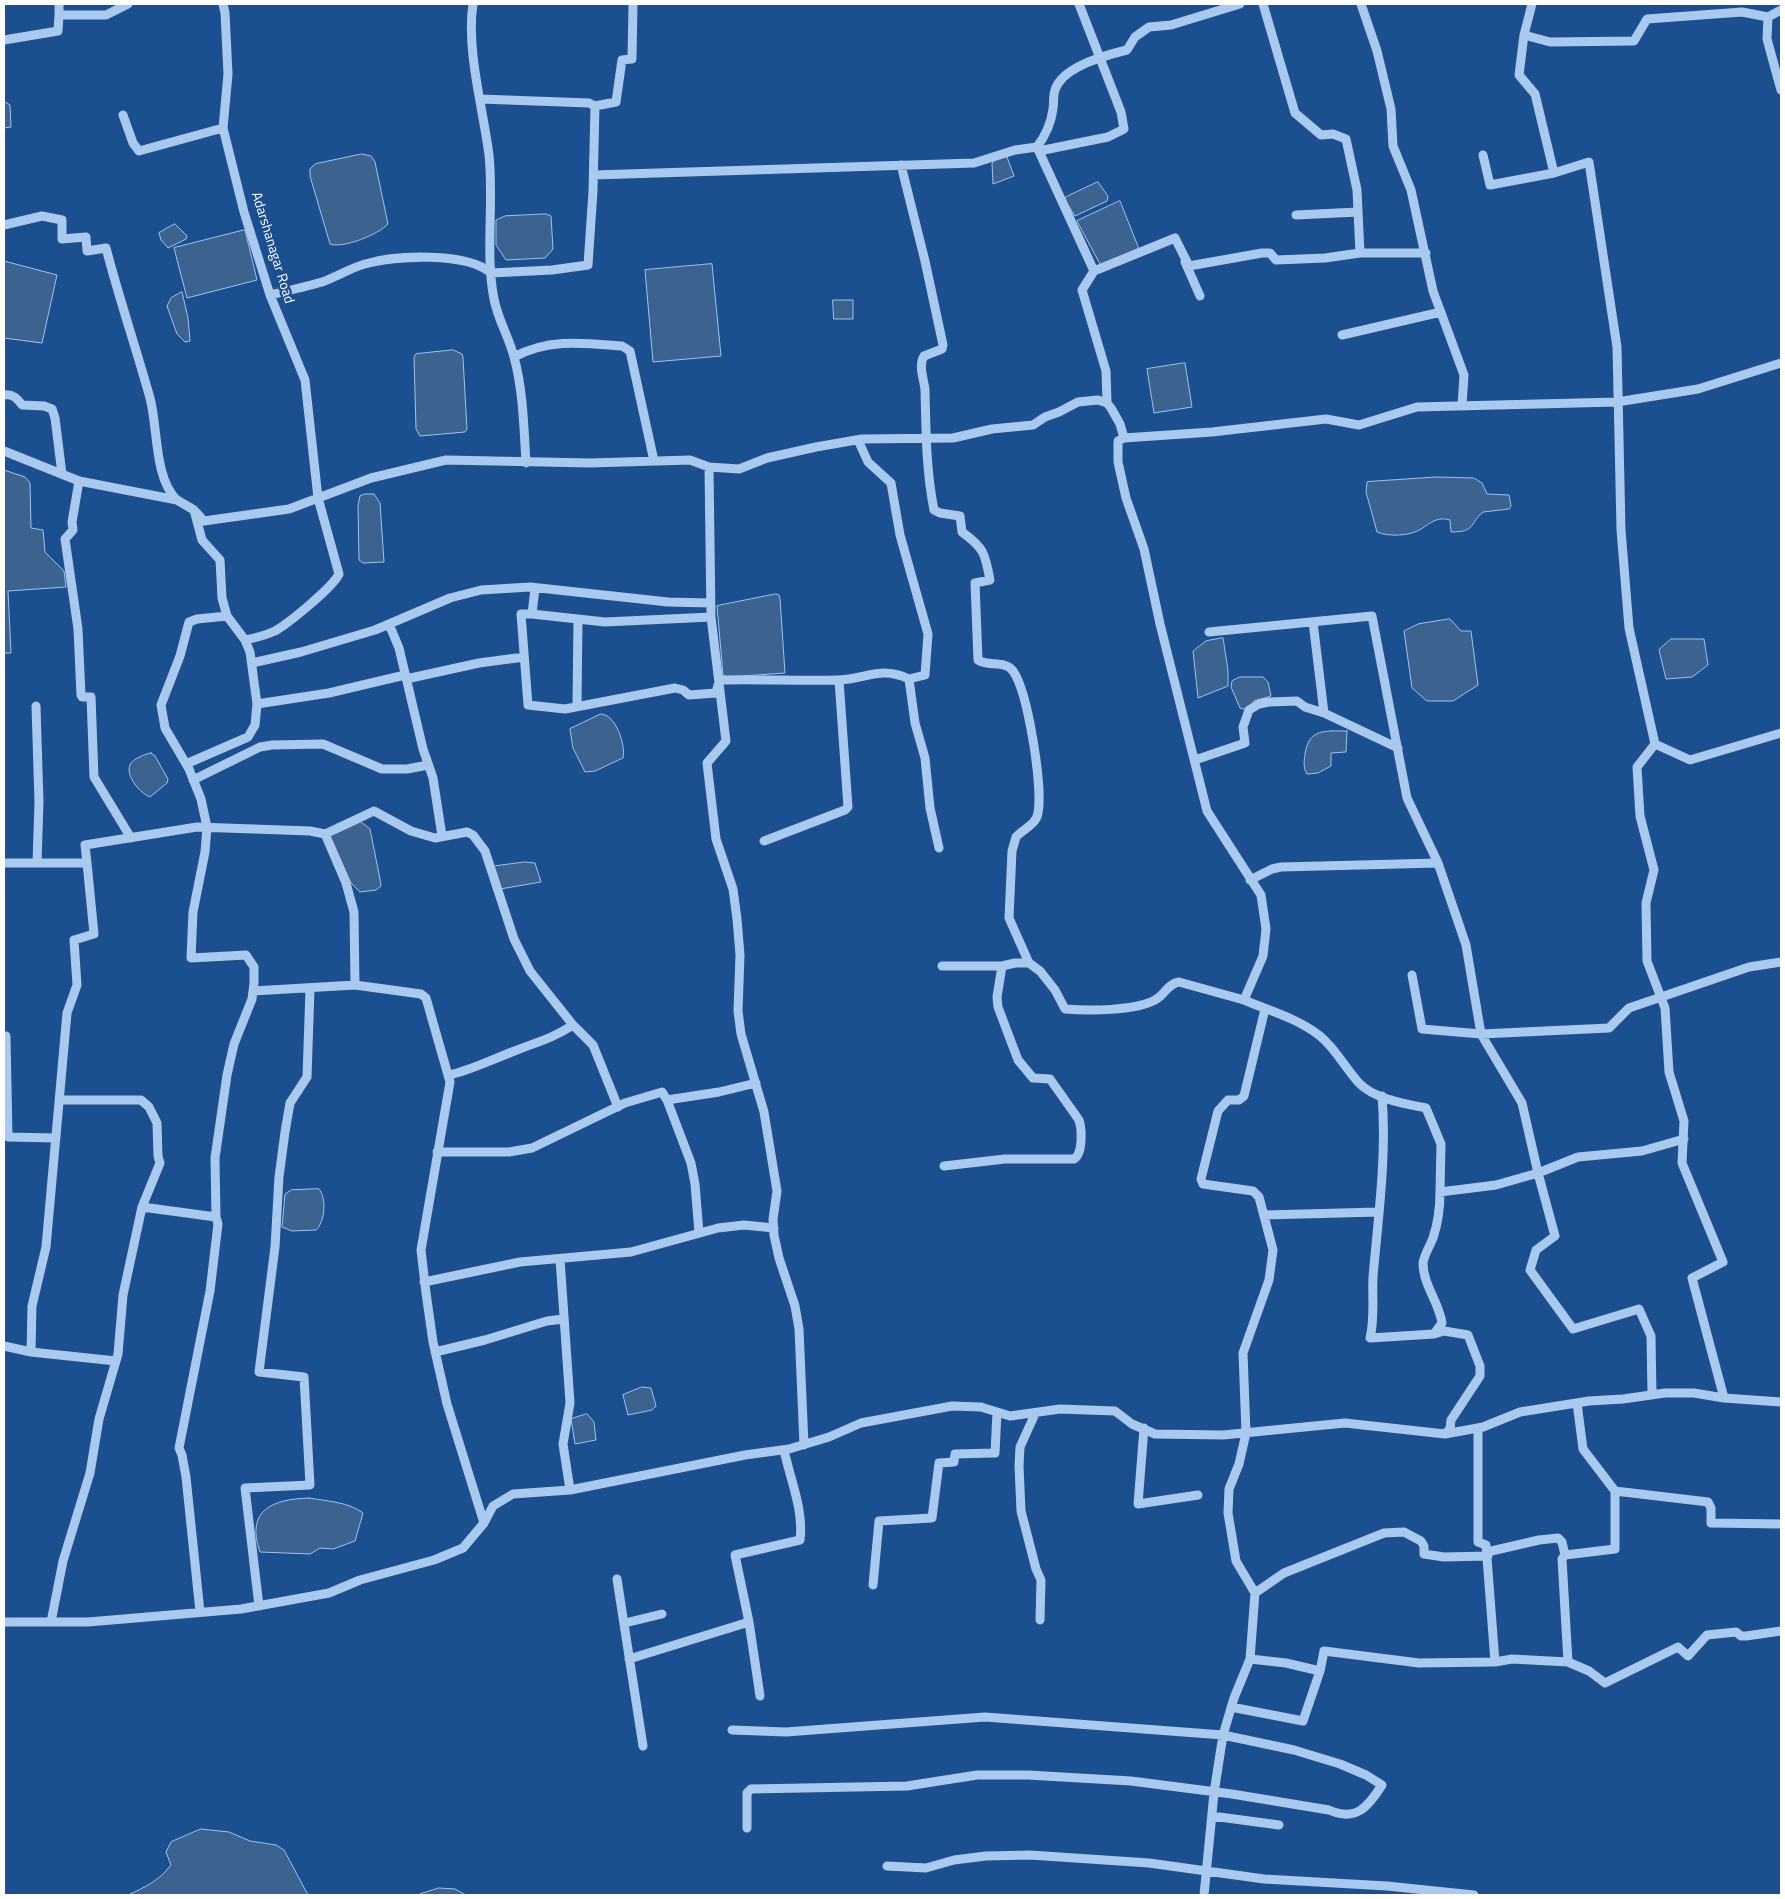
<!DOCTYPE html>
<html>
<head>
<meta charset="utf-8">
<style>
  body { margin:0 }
  #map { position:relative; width:1785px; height:1899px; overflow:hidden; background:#1b4f8f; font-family:"Titillium Web",sans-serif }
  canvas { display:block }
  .frame { position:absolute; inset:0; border:5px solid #fff; pointer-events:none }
</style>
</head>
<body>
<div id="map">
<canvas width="1785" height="1899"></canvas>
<div class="frame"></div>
</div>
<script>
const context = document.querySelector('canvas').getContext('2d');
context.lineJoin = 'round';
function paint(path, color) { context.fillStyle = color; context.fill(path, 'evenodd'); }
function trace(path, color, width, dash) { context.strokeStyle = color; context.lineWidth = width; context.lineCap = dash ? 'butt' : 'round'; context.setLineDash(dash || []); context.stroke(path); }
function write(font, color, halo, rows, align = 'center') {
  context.font = font + ' "Titillium Web",sans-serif'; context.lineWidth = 5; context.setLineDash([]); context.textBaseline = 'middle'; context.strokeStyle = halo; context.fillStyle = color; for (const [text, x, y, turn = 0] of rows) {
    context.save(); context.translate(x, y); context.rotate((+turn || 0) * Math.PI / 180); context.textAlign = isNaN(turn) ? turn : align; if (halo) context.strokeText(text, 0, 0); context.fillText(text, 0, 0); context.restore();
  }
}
const water = new Path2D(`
  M4,101L10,105L11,127L4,128Z
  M362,154L371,156L375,162L388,224C379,234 343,249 330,244L310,176V169L315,164Z
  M1007,157L1014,176L993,184L992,163L996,159Z
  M1098,182L1108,196L1107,201L1075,216L1065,200L1066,197Z
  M1120,201L1139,249L1101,266L1077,221Z
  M546,214L551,216L553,249L545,258L506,260L496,245V220L505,216Z
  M175,224L187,236L186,239L168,248L161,240L159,233Z
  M245,230L257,280L187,298L174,248Z
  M4,261L57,275L42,343L4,338Z
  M712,264L721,356L653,362L645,270Z
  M182,292L188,318L190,341L185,342L177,334L167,306L171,298Z
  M833,300H853V319H834Z
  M453,350L462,354L463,358L467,429L465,432L420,436L416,429L414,357L416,354Z
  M1185,363L1192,407L1154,413L1147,369Z
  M4,470L25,477L30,483L31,528L43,530L45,552L64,571L66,587L8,591L11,653H4Z
  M1436,477L1474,478L1482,483L1487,494L1509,495L1511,506L1509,509L1483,512C1469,524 1476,532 1451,532L1450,520C1437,516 1431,523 1421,529C1411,536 1388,537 1377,532L1366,492L1367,482Z
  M365,494H374L380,503L384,562L363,563L359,560L358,505L360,496Z
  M776,594L779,595L780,599L785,673L727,677L723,675L717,606Z
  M1450,619L1461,631H1471L1478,685L1453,701H1427L1412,688L1404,631L1418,624Z
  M1223,638L1228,670V686L1198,698L1193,651L1206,641Z
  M1671,639H1704L1708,665L1692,677L1666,679L1659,650Z
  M1240,677H1263L1268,682L1271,696L1254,701L1247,710L1240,708L1231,687L1232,681Z
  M601,714C616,714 626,746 623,758L595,771L585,772L573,748L570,729Z
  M1347,731L1346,752L1331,753V766L1318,773L1307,774C1303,768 1304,761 1305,754C1309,728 1325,731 1347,731Z
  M151,753L155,756L168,779L167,783L150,797C141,794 125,776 130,765C132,759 145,754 151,753Z
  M361,822L370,829L380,879L381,886L376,890L360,892L351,883L330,836Z
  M525,862L535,863L541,882L500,889L493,868L495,866Z
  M319,1189C327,1198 325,1222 316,1230L292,1231L282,1227L285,1194L291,1190Z
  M642,1387L651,1388L656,1406L652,1410L628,1415L623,1395Z
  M587,1414L594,1422L596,1440L575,1444L571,1419Z
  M309,1498C326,1501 349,1502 363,1513L355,1541L333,1549L320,1548L310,1554L260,1552C245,1510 273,1499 309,1498Z
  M201,1829L229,1832L250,1841L276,1845L284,1850L308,1895H128C145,1887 159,1881 171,1865L166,1852L171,1842Z
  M439,1888L455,1889L466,1895H417Z`);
const minor = new Path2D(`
  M59,4V15
  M223,4L225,13L228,74L223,128L244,212L270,295L305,380L318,498L339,574C333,587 289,623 275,631C266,635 255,638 245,640
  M473,4C466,50 483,108 489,155C494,202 485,254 494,299C498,320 509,337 514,357C523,389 524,429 526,463
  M1263,4L1295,113L1321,135L1333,134L1346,139L1357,190L1360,253
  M1361,4L1377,51L1391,109L1393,146L1411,190L1433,291L1464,375L1462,406
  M1768,17L1767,39L1781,90
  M1524,35L1550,42L1634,41L1647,19L1742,12L1768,17L1781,10
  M4,40L58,31L59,15H106L128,4
  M480,99L589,103L595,106
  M123,115L133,143L139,151L223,128
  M1037,147L1094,271L1082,290L1106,371L1107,403
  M1037,147C1046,135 1051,124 1053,109C1054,103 1053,95 1055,90C1062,67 1106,55 1127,50L1135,37L1149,27L1171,25L1240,4
  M1039,151L1108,137L1124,129L1121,112L1079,4
  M1483,155L1490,185L1554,173L1535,94L1519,75L1524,35L1532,4
  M901,165L925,261L943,345L942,349L924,356C918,366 924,379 925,390C926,431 926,470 934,510L940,513L960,516L962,532C984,548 985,553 990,580L975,583L978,660C988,667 1005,660 1013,671C1028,692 1043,787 1038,813C1036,825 1024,828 1016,837L1012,851L1009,918L1029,963
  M1554,173L1589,162L1617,347L1621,530L1629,628L1655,744L1637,767L1640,816L1654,870L1646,903L1647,961L1665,1008L1669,1072L1684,1121L1682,1163L1723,1262L1692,1278L1724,1398
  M594,175L974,163L1015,150L1037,147
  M1296,215L1358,212
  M4,225L42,216L62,220V239L86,237L87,251L106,248C119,298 136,348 150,398C158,427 154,479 177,500
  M1185,262L1200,296
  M1094,271L1175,238L1189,266L1262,253H1270L1276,260L1325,258L1360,253H1426
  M270,295C287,291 305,287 322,282C337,277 350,268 365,264C395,255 467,252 491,273L552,270L588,265L593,191L595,106L616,102L622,60L632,59L633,4
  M1342,335L1441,312
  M514,357C549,338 584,343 622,346L630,351L654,461
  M4,395C13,394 17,398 22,405L44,406L52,409L55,418L62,474
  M858,440L868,462L891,483L900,535L928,634L925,675L909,679L915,723L925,758L930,808L939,848
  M4,451L79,481L177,500L194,510L202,540L220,560L222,598L227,616L245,640L250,652L257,704L255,725L248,737L186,764
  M709,467L711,617L726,741L707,763L716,839L733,889L737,919L740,955L738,1011L741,1034L764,1112L777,1191L773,1219L774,1235L779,1258L795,1306L799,1329L804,1445
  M79,481L72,522L73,530L65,539L78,629L81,695L82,697H91L94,777L131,838
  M194,510L204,521L289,509L371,478L446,460L590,463L690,460L709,467L739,469L767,458L816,447L862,439L953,438L992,429L1033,425L1045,417L1059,412L1078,402L1098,400L1107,403L1111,408L1120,424L1124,438
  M535,588L532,614H521L528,705L565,709L675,688L683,690L689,695L716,693L718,685
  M532,614L605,622L711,617
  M389,624L399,648L423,749L433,778L442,836
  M1209,632L1372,616L1407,798L1438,863
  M252,663L301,652L375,630L450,598L481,590L530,587L668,602L710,603
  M406,679L479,663L524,657
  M720,680C759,679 798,681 837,680C866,680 879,665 909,679
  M257,704L329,693L405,675
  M36,706L39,802L37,863
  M577,706L578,619
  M1324,713L1398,748
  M1655,744L1690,760L1781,733
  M1195,760L1245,743L1243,727L1249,710L1259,704L1269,702L1297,701L1305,707L1324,713L1313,622
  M193,780L260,747L272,745L323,744L382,769H407L428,765
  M325,834L374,811L411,831L435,838L467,832L473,835L485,851L514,939L530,971L573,1025L593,1045L618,1107
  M764,841L845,810L848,807L839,680
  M4,863H87L85,845L197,827L310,831L325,834L346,883L354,912L355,985L421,994L426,998L450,1082L421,1250L426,1293L433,1342L447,1404L484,1523
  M87,863L94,934L74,940L77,985L67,1013L46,1247L32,1306L31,1352L116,1361
  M1250,880L1272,869L1281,867L1438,863L1466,945L1481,1034L1422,1029L1412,975
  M942,966H1002L1015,963H1029L1040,971L1055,990L1065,1009C1089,1011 1134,1011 1155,1000C1165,995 1167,984 1179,982L1244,1000L1263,956L1266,929L1261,895L1207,811L1160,624L1144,549L1126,498L1118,462V441L1124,438L1212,432L1326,419L1359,425L1417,407L1617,402L1698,389L1781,363
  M253,991L355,985
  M1244,1000C1270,1011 1297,1018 1320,1036C1336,1049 1345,1068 1359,1083C1374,1099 1406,1104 1426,1108L1441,1144L1440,1192L1496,1185L1538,1173L1555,1236L1536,1250L1530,1270L1573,1329L1639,1309L1651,1336L1652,1395
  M4,1036H6L8,1137L56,1138
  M449,1075C471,1070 491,1060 512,1052C536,1042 550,1040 573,1025
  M1382,1096C1387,1156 1378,1218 1373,1277C1372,1298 1375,1318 1370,1338L1434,1334L1444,1331L1468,1335L1480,1366V1376L1451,1420L1450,1429L1445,1434
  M667,1100L691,1163L695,1184L699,1233
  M1684,1139L1642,1151L1578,1157L1538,1173L1522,1103L1481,1034L1609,1028L1629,1008L1749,967L1781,962
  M437,1152H509L532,1148L625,1103L662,1092L667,1100L719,1092L756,1083
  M944,1166L1005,1159H1074C1083,1154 1082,1129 1079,1120L1050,1079L1033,1078L1018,1060L998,1007L997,997L1002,966
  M142,1207L216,1217L215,1158L227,1075L234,1044L252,999L254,983V967L246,955L191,958L193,912L205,852L207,827L201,799L189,769L165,728L161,705L180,656L189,622L197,619L227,616
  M1264,1215L1379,1212
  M560,1259L570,1403L563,1444L570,1490
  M424,1282L520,1262L631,1252L718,1228L744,1225L774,1228
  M1434,1334L1442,1323C1439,1302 1423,1285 1423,1263C1424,1255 1430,1246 1433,1238C1438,1223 1440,1208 1440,1192
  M4,1346L31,1352
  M435,1352L485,1340L547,1321L564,1319
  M1577,1403L1583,1449L1615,1491L1708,1502L1711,1508V1523L1781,1524
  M1035,1414L1020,1447L1019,1466L1021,1511L1036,1569L1041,1580L1040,1620
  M1144,1428L1138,1504L1198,1495
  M1478,1428V1542L1486,1545L1495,1662
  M1487,1552L1539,1540L1558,1538L1562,1542L1565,1555
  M617,1579L643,1746
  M873,1585L879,1521L932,1518L939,1463L954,1462L955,1454L995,1453L997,1412
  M1255,1593L1236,1561L1228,1513L1229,1489L1239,1464L1246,1433L1243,1353L1269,1280L1273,1250L1259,1197L1253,1191L1203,1184L1201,1179L1218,1111L1228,1100H1239L1244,1096L1265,1009
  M259,1606L245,1488L310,1485L304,1377L259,1372L275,1247L279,1177L285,1132L290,1103L307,1077L310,989
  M200,1612L186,1477L182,1455L179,1448L210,1291L218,1224L216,1217
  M4,1622H88L241,1609L329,1593L360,1580L434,1560L463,1548L484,1523L493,1506L513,1494L570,1490L745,1455L789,1449L829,1437L861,1423L952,1406L981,1407L1010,1416L1060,1409L1115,1411L1132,1424L1155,1434L1223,1435L1345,1423L1445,1434L1483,1427L1520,1412L1589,1401L1623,1399L1665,1393H1694L1724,1398L1781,1402
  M51,1622L63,1561L90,1473L99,1419L118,1354L123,1295L142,1207L160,1163L158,1156L157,1123L149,1107L141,1100H61
  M749,1622L760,1696
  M625,1623L662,1614
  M629,1659L749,1622L735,1555L800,1540C804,1510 790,1479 784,1450
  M1250,1659L1286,1663L1320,1671L1324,1651L1419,1663L1495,1662L1512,1659L1568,1662L1589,1671L1605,1683L1678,1647L1688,1656L1707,1635L1736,1632L1741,1636H1746L1781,1631
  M1568,1662L1562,1559L1565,1555L1615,1549V1491
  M1231,1707L1303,1721L1320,1671
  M732,1730L786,1732L985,1717L1223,1735L1294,1750L1340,1764L1366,1775L1382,1785C1368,1807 1356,1822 1329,1810L1232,1794L1131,1781L1028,1775H977L907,1786L751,1789L747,1793V1828
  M1212,1816L1279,1825
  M887,1866L926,1868L954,1860L986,1856L1030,1855L1149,1863L1264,1879L1387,1886L1474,1895
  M1204,1895L1214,1793L1223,1735L1234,1698L1250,1659L1255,1593L1284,1573L1384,1533L1404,1532L1421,1541L1424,1546V1554L1444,1557L1488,1556`);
const streetNames = [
  ["Adarshanagar Road",272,248,73]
];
paint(water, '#3c6290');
trace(water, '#9cc4f0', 1);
trace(minor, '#a9c9ee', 9);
write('14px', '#fff', '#1b4f8f', streetNames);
</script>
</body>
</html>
